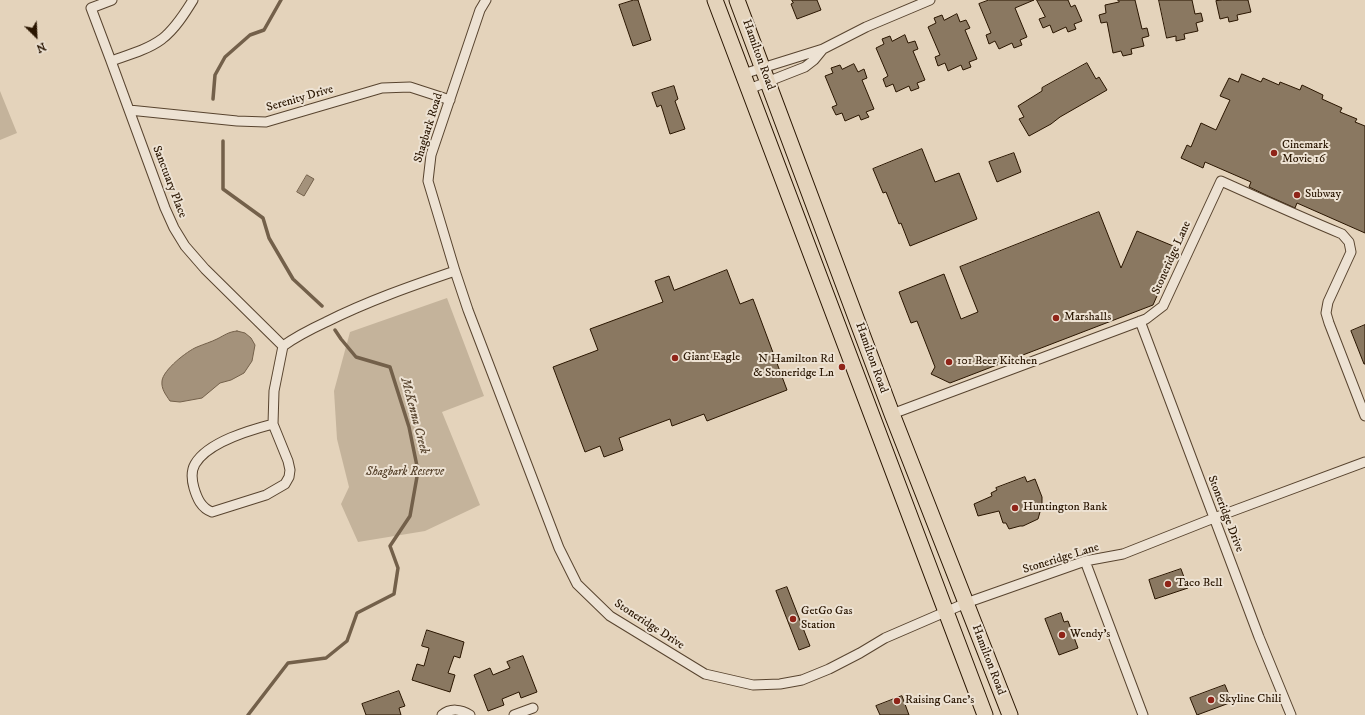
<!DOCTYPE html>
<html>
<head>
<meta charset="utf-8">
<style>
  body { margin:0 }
  #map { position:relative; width:1365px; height:715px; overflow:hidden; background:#e4d3bb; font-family:"IM FELL DW Pica",serif }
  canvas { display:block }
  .north { position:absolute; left:16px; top:16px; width:40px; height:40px; -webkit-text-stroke:3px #ede2d3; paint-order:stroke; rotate:156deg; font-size:11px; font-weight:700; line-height:16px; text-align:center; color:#291500 }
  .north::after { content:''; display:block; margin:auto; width:14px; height:18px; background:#291500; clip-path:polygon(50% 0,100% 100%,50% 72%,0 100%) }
</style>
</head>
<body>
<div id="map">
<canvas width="1365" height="715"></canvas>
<div class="north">N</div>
</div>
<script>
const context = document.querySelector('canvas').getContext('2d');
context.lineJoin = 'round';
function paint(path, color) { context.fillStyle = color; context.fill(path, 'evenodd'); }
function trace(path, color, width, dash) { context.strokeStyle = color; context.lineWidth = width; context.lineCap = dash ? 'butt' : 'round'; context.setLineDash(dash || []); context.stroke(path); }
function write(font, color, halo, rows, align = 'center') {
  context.font = font + ' "IM FELL DW Pica",serif'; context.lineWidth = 4; context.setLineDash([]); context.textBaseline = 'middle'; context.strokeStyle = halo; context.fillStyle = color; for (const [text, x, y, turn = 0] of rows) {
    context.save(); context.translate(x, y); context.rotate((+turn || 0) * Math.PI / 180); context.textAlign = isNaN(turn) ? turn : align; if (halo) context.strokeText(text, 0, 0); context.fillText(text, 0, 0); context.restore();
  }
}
const green = new Path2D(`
  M0,91L17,133L0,140Z
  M447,298L484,396L442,412L480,505L425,531L358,542L341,504L349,487L337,439L334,391L350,332Z`);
const water = new Path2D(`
  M307,175L314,179L304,196L297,192Z
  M237,331L245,333L251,338L255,345L252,361L244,373L231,380L220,383L202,398L180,402L170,401C166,395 161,389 162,381C163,370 187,351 197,347C204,344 211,342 217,339C225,335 228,332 237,331Z`);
const stream = new Path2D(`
  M213,99L215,75L225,57L250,35L264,30L281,0
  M223,141V189L263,218L269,238L293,279L322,306
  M248,715L288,663L326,658L347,641L357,613L394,594L398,568L390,546L410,516L418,471L409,427L390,367L356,357L341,339L335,330`);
const building = new Path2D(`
  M634,0H638L651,40L633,46L619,5Z
  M792,0H817L821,10L797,19L791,4L793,3Z
  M989,0H1034L1015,8L1027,37L1020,40L1022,45L1014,48L1012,43L999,49L995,41L989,44L986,35L991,33L979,4Z
  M1037,0H1068L1071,7L1075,5L1082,21L1074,24L1076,29L1068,32L1066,27L1053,33L1050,25L1043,28L1039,19L1045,17Z
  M1118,0H1135L1142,29L1147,28L1149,36L1142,38L1144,46L1131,49L1132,54L1123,56L1121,51L1113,53L1107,22L1101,23L1099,15L1106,13L1105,5L1119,2Z
  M1159,0H1192L1195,14L1201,13L1203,21L1196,23L1198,31L1184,34L1185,39L1176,41V36L1167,38Z
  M1223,0H1248L1251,12L1237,15L1238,20L1229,22L1228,17L1220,19L1216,1Z
  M957,14L960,22L966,20L970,28L965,30L977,59L969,62L971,67L963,70L961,65L948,71L945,63L938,66L935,57L940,55L928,27L936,23L934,18L942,15L944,20Z
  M905,35L908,43L915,41L918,49L913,51L925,80L917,83L919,88L911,91L909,86L896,92L893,84L886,87L883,79L888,76L876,48L884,44L882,39L890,36L892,41Z
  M1087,63L1096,79L1099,77L1107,90L1060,117L1051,124L1029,136L1019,119L1024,117L1018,106L1042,91V88Z
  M854,64L858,72L864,69L867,78L862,80L874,109L866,112L869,117L861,120L859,115L845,121L842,113L836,115L832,107L837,105L825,76L833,73L831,68L840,65L842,69Z
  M1242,74L1261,82L1263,78L1279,85L1280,82L1300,90L1302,85L1323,95L1322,99L1342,108L1340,112L1357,119L1355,122L1365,126V233L1297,203L1295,208L1268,196L1249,187L1251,182L1205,162L1203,168L1181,158L1187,145L1191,147L1201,123L1216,130L1230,100L1220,96L1229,78L1238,82Z
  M674,86L678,99L675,101L685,129L670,134L661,105L657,107L652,93Z
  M922,149L935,182L959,173L977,219L910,246L901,223L899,224L886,192L883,193L873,169Z
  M1014,153L1021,172L997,182L989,162Z
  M1099,212L1121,268L1137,231L1178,248L1153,305L950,383L931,374L935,367L917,321L911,323L899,292L944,274L961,319L978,312L960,267Z
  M727,270L740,304L753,299L787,390L707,421L704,414L672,426L670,419L619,438L623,450L604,457L600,446L585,452L553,367L598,350L590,329L663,302L655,281L669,276L674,290Z
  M1365,325V364H1364L1351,331Z
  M1025,477L1027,482L1035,479L1042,497V505L1038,519L1023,526H1020L1009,529L1006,523H1003L999,511L978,516L974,504L992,496L991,493L997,490L996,488Z
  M1181,569L1188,588L1155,599L1149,580Z
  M787,587L810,646L799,650L776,591Z
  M1061,613L1064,622L1068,621L1078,648L1059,655L1045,619Z
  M427,630L464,642L460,658L454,656L448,673L455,675L450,692L412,680L417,664L424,666L429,648L422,646Z
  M523,656L537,692L521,698L519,692L502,699L504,705L488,711L474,675L490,668L493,675L510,668L507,662Z
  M1225,685L1232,702L1197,715L1190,698Z
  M399,691L405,706L399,708L401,715H366L362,704Z
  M902,696L909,715H880L876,706Z`);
const minor = new Path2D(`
  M112,0L91,8L111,61C128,55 147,50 162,39C175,29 185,13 193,0
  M486,0L480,10L431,155L428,181L455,271L468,310L559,548L577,584L610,616L705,674L753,685L780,684L802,680L829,669L860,653L885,638L966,603L1085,561L1123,554L1214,518L1365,462
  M111,61L165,208L174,228L185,246L205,269L283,346
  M743,74L823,49L866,27L930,0
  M749,89L805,67L814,60L823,49
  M129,110L237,121L266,122L382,88L410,87L450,100
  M1140,321L1259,637L1291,715
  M892,414L1146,319L1163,306L1221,181C1261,199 1301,217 1342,234L1349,242L1351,252L1328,302L1326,313L1329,323L1365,416
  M273,424C250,430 208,442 195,464C191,471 192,481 194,488C197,498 201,508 212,512L266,495L285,484L289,477L290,470L288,461L273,424L274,391L283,346C297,336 311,329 326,322C368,301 411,286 455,271
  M1085,561L1143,715
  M442,715C450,708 461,709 470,715
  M514,715L533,708`);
const primary = new Path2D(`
  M715,0L985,715
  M737,0L892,414L1010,715`);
const markers = [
  [1274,153,4,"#8f2418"],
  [1297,195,4,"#8f2418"],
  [1056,318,4,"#8f2418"],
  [675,358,4,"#8f2418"],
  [949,362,4,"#8f2418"],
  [842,367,4,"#8f2418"],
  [1015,508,4,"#8f2418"],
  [1168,584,4,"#8f2418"],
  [793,619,4,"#8f2418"],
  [1062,635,4,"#8f2418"],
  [1211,700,4,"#8f2418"],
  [897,701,4,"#8f2418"]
];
const streetNames = [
  ["Hamilton Road",758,55,70],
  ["Serenity Drive",300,99,-16],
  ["Shagbark Road",429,128,-73],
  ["Sanctuary Place",169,182,69],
  ["Stoneridge Lane",1172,258,-66],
  ["Hamilton Road",871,358,70],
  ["Stoneridge Drive",1225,514,69],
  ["Stoneridge Lane",1061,559,-17],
  ["Stoneridge Drive",649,625,33],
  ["Hamilton Road",988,660,69]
];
const poiNames = [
  ["Cinemark",1282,146],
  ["Movie 16",1282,160],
  ["Subway",1305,195],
  ["Marshalls",1064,318],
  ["Giant Eagle",683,358],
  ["N Hamilton Rd",834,360,"right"],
  ["& Stoneridge Ln",834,374,"right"],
  ["101 Beer Kitchen",957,362],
  ["Huntington Bank",1023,508],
  ["Taco Bell",1176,584],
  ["GetGo Gas",801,612],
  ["Station",801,626],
  ["Wendy's",1070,635],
  ["Skyline Chili",1219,700],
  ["Raising Cane's",905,701]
];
const parkNames = [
  ["Shagbark Reserve",405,473]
];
const waterNames = [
  ["McKenna Creek",414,416,75]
];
paint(green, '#c4b39b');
paint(water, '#a4927b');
trace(water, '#73604a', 1);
trace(stream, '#73604a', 3.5);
paint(building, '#8a7861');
trace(building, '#291500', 1);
trace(minor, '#58442f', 11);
trace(primary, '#291500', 17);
trace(minor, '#ede2d3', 9);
trace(primary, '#e4d3bb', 15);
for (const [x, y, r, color] of markers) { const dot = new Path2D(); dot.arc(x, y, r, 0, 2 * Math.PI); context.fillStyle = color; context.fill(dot); trace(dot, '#ede2d3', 1.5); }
write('12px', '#291500', '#ede2d3', streetNames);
write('12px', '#291500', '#ede2d3', poiNames, 'left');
write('italic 12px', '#58442e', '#ede2d3', parkNames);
write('italic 13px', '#5a4731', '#ede2d3', waterNames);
</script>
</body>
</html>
